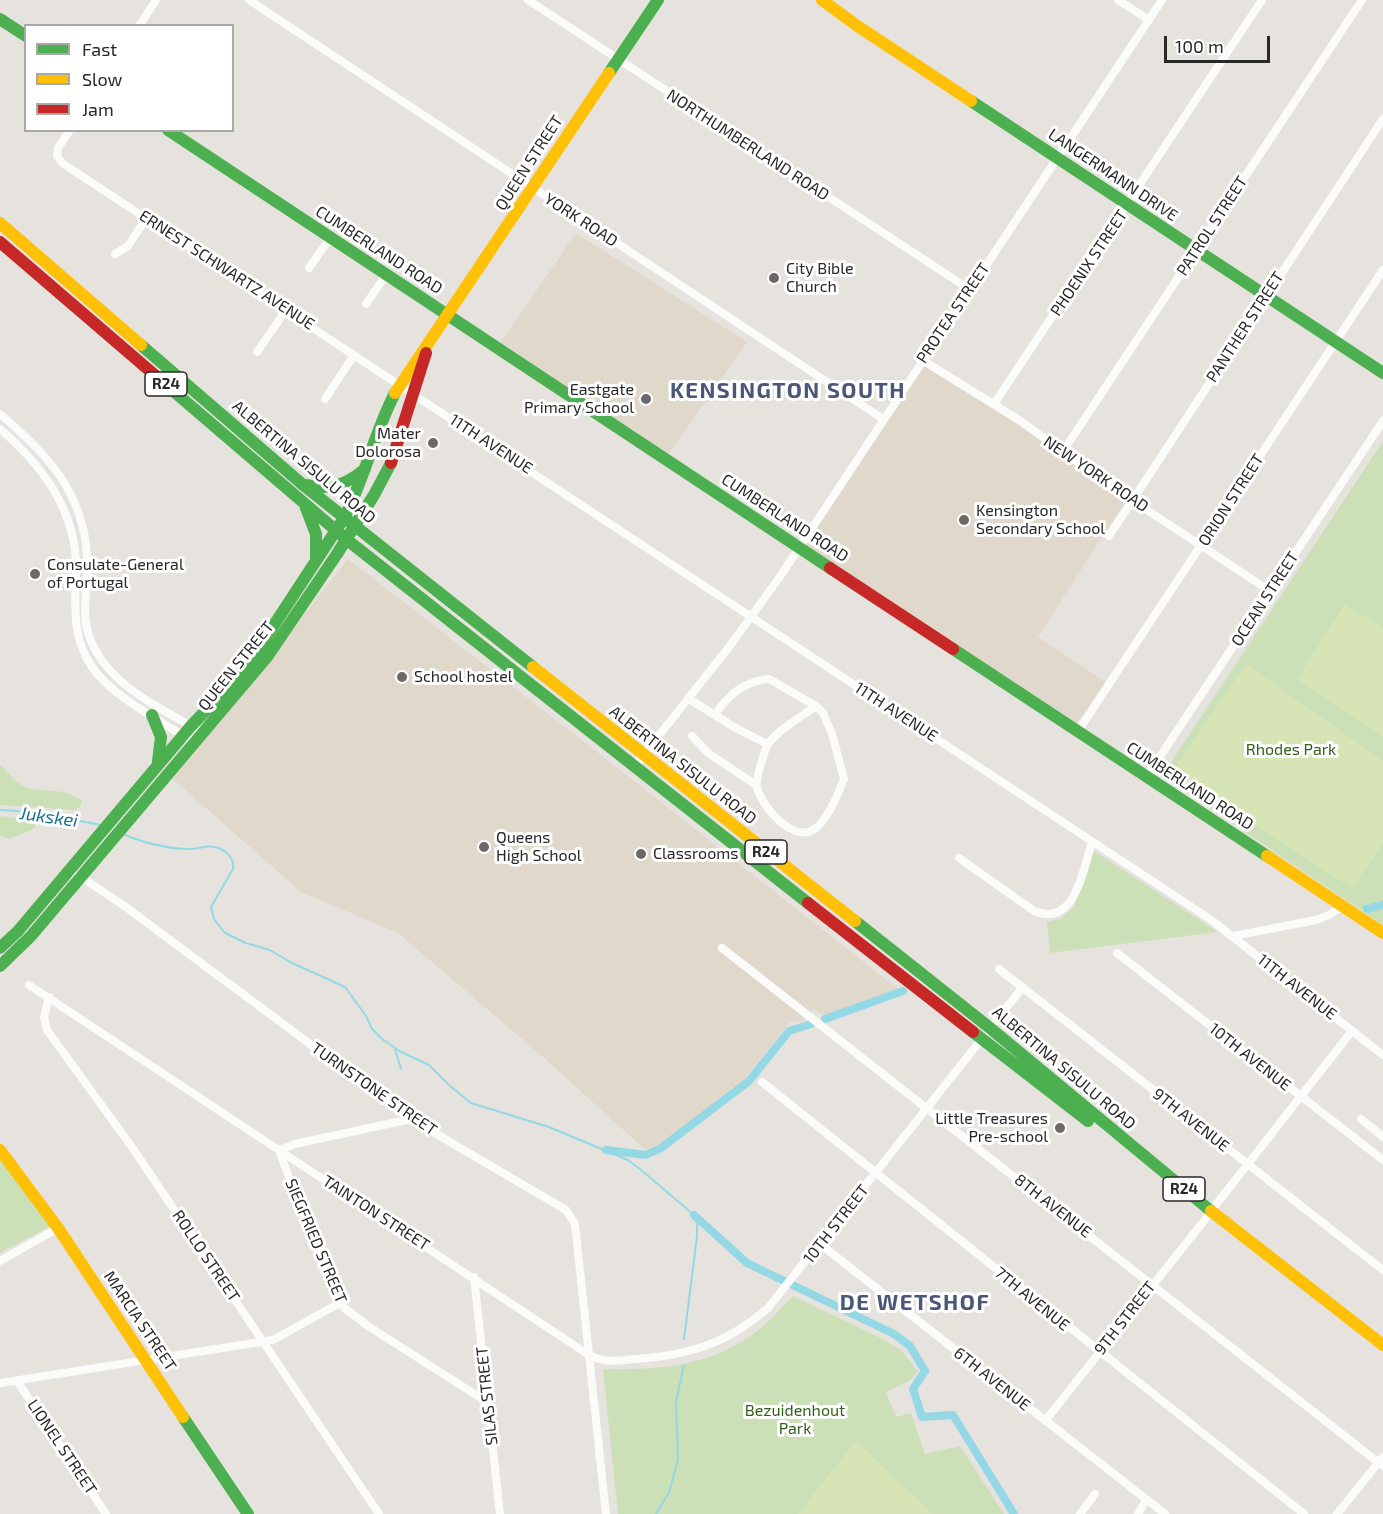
<!DOCTYPE html>
<html>
<head>
<meta charset="utf-8">
<style>
  body { margin:0 }
  #map { position:relative; width:1383px; height:1514px; overflow:hidden; background:#e6e2de; font-family:"Exo 2",sans-serif }
  canvas { display:block }
  .legend { position:absolute; left:24px; top:24px; width:210px; height:108px; box-sizing:border-box; background:#fff; border:2px solid #a9a9a9; margin:0; padding:8px 10px; list-style:none; font-size:18px; color:#282828 }
  .legend li { display:flex; align-items:center; gap:12px; height:30px }
  .legend b { width:30px; border:2px solid #a9a9a9 }
  .scale { position:absolute; left:1164px; top:36px; width:106px; height:27px; box-sizing:border-box; border:3px solid #282828; border-top:0; padding-left:8px; font-size:18px; line-height:21px; white-space:nowrap; color:#282828; -webkit-text-stroke:4px #fff; paint-order:stroke }
</style>
</head>
<body>
<div id="map">
<canvas width="1383" height="1514"></canvas>
<ul class="legend">
<li><b style="height:8px;background:#4caf50"></b>Fast</li>
<li><b style="height:8px;background:#ffc107"></b>Slow</li>
<li><b style="height:8px;background:#c62828"></b>Jam</li>
</ul>
<div class="scale">100 m</div>
</div>
<script>
const context = document.querySelector('canvas').getContext('2d');
context.lineJoin = 'round';
function paint(path, color) { context.fillStyle = color; context.fill(path, 'evenodd'); }
function trace(path, color, width, dash) { context.strokeStyle = color; context.lineWidth = width; context.lineCap = dash ? 'butt' : 'round'; context.setLineDash(dash || []); context.stroke(path); }
function write(font, color, halo, rows, align = 'center') {
  context.font = font + ' "Exo 2",sans-serif'; context.lineWidth = 6; context.setLineDash([]); context.textBaseline = 'middle'; context.strokeStyle = halo; context.fillStyle = color; for (const [text, x, y, turn = 0] of rows) {
    context.save(); context.translate(x, y); context.rotate((+turn || 0) * Math.PI / 180); context.textAlign = isNaN(turn) ? turn : align; if (halo) context.strokeText(text, 0, 0); context.fillText(text, 0, 0); context.restore();
  }
}
const education = new Path2D(`
  M576,233L747,342L668,455L501,342Z
  M924,357L1129,495L1038,637L1109,684L1074,726L797,546Z
  M348,559L601,755L898,989L824,1016L813,1008L803,1021L790,1022L746,1077L650,1154L543,1057L398,933L301,892L173,779Z`);
const green = new Path2D(`
  M1383,441V925L1162,776Z
  M0,765C9,772 14,782 26,787C47,794 62,786 82,801L80,807L75,810L0,805Z
  M0,816L24,819L36,825L34,829L9,839L0,835Z
  M1094,851L1218,932L1050,953L1047,922L1060,919L1074,907Z
  M0,1155L51,1226L0,1253Z
  M793,1296L885,1340L903,1352L918,1372L909,1381L886,1392L896,1417L911,1413L925,1454L960,1446L1004,1514H618L603,1369C656,1370 709,1367 753,1334C768,1324 780,1309 793,1296Z`);
const pitch = new Path2D(`
  M1345,604L1383,628V736L1297,679Z
  M1246,664L1383,761V844L1352,888L1172,772Z
  M856,1441L933,1514H798Z`);
const stream = new Path2D(`
  M0,810L32,812L101,825
  M123,834C144,843 168,849 191,849C198,849 207,845 214,847C225,849 235,858 233,869L211,907L214,919L225,933L246,943L270,950L290,962L345,987L366,1016L372,1029L382,1039L401,1052L429,1065L449,1085L471,1103L549,1127L628,1160L640,1169L694,1215L697,1224V1236L684,1339
  M395,1049L401,1069
  M656,1514L669,1492L678,1460L676,1402L684,1365`);
const canal = new Path2D(`
  M1367,909L1383,905
  M825,1019L903,991
  M606,1150L646,1155L661,1148L749,1081L789,1031L811,1024
  M694,1215L747,1263L894,1334L910,1346L925,1371L913,1389L922,1417L953,1415L1014,1514`);
const street = new Path2D(`
  M249,0L883,419
  M528,0L969,289
  M1118,0L1149,20
  M139,26L156,0
  M70,130L58,148L57,156L62,163L1210,919L1383,1055
  M115,254L128,246L147,217
  M309,268L330,238
  M366,304L386,275
  M257,352L286,310
  M922,360L1019,420L1109,485L1270,591
  M325,399L354,355
  M994,404L1262,0
  M0,414C46,453 84,492 87,557C89,599 74,622 103,662C128,695 168,712 203,733
  M0,429C41,464 75,508 76,565C76,601 70,635 92,667C111,695 158,720 187,738
  M1062,453L1362,0
  M1109,536L1383,119
  M689,699L734,727L767,744
  M715,715C727,696 745,681 769,679L816,706L823,713L832,734L844,779C838,794 827,822 813,830C792,842 761,806 757,787C755,781 765,748 769,743C780,728 801,717 816,706
  M1078,731L1383,270
  M692,736L708,753L756,785
  M634,767L729,647L779,578L1162,0
  M1147,776L1383,421
  M959,858L1034,911C1075,928 1083,870 1092,842
  M68,873L81,877L123,905L411,1119L566,1210L575,1224L589,1355C604,1363 619,1361 635,1359C689,1355 727,1344 768,1308L1023,987
  M1233,936L1316,920L1329,915L1343,906
  M722,948L1383,1466
  M1117,953L1383,1160
  M999,969L1383,1270
  M29,985L589,1355L606,1514
  M49,997L44,1017L47,1030L134,1150L379,1514
  M762,1082L1304,1514
  M411,1119L295,1144L279,1150L295,1194L343,1307L368,1326L487,1402
  M1361,1119L1383,1137
  M1211,1211L1352,1031
  M820,1244L1165,1514
  M0,1261L58,1228
  M474,1277L500,1514
  M17,1381L106,1514
  M0,1383L273,1340L340,1303
  M1045,1421L1207,1217
  M1080,1514L1095,1494
  M1138,1514L1146,1500
  M1337,1514L1383,1457`);
const fast = new Path2D(`
  M0,19L26,36
  M609,73L658,0
  M971,101L1383,373
  M168,130L830,568
  M141,345L302,484L533,667
  M164,383L346,539L808,903
  M307,485C330,491 347,484 365,469
  M306,508L316,534V561
  M953,649L1267,856
  M152,715L161,737L158,761
  M855,921L990,1028L1211,1211
  M0,948L18,931L191,726L240,675L255,654L344,518C365,478 374,433 395,393
  M0,966L31,936L267,657L337,554L374,495L391,463
  M973,1032L1088,1121
  M183,1417L248,1514`);
const slow = new Path2D(`
  M822,0L856,25L971,101
  M0,223L141,345
  M395,393L609,73
  M533,667L855,921
  M1267,856L1383,933
  M0,1150L58,1228L183,1417
  M1211,1211L1383,1345`);
const jam = new Path2D(`
  M0,242L164,383
  M391,463L426,353
  M830,568L953,649
  M808,903L973,1032`);
const markers = [
  [774,278,6,"#6a6968"],
  [646,399,6,"#6a6968"],
  [433,443,6,"#6a6968"],
  [964,520,6,"#6a6968"],
  [35,574,6,"#6a6968"],
  [402,677,6,"#6a6968"],
  [484,847,6,"#6a6968"],
  [641,854,6,"#6a6968"],
  [1060,1128,6,"#6a6968"]
];
const shields = [
  [166,384,42],
  [766,852,42],
  [1184,1189,42]
];
const shieldNames = [
  ["R24",166,384],
  ["R24",766,852],
  ["R24",1184,1189]
];
const streetNames = [
  ["NORTHUMBERLAND ROAD",748,145,33],
  ["QUEEN STREET",529,163,-57],
  ["LANGERMANN DRIVE",1113,175,34],
  ["YORK ROAD",581,220,33],
  ["PATROL STREET",1212,226,-57],
  ["CUMBERLAND ROAD",379,250,33],
  ["PHOENIX STREET",1089,263,-56],
  ["ERNEST SCHWARTZ AVENUE",227,270,33],
  ["PROTEA STREET",953,313,-56],
  ["PANTHER STREET",1245,327,-57],
  ["11TH AVENUE",491,444,33],
  ["ALBERTINA SISULU ROAD",304,462,40],
  ["NEW YORK ROAD",1096,474,34],
  ["ORION STREET",1231,500,-57],
  ["CUMBERLAND ROAD",785,518,33],
  ["OCEAN STREET",1265,599,-57],
  ["QUEEN STREET",236,666,-51],
  ["11TH AVENUE",896,712,33],
  ["ALBERTINA SISULU ROAD",683,765,38],
  ["CUMBERLAND ROAD",1190,786,33],
  ["11TH AVENUE",1297,987,38],
  ["10TH AVENUE",1250,1057,38],
  ["ALBERTINA SISULU ROAD",1064,1068,40],
  ["TURNSTONE STREET",374,1089,35],
  ["9TH AVENUE",1191,1120,38],
  ["8TH AVENUE",1053,1206,38],
  ["TAINTON STREET",376,1213,33],
  ["10TH STREET",836,1224,-52],
  ["SIEGFRIED STREET",316,1241,67],
  ["ROLLO STREET",206,1256,56],
  ["7TH AVENUE",1032,1299,39],
  ["9TH STREET",1125,1318,-52],
  ["MARCIA STREET",140,1321,56],
  ["6TH AVENUE",992,1379,38],
  ["SILAS STREET",487,1396,-96],
  ["LIONEL STREET",62,1447,56]
];
const poiNames = [
  ["City Bible",786,269],
  ["Church",786,287],
  ["Eastgate",634,390,"right"],
  ["Primary School",634,408,"right"],
  ["Mater",421,434,"right"],
  ["Dolorosa",421,452,"right"],
  ["Kensington",976,511],
  ["Secondary School",976,529],
  ["Consulate-General",47,565],
  ["of Portugal",47,583],
  ["School hostel",414,677],
  ["Queens",496,838],
  ["High School",496,856],
  ["Classrooms",653,854],
  ["Little Treasures",1048,1119,"right"],
  ["Pre-school",1048,1137,"right"]
];
const parkNames = [
  ["Rhodes Park",1291,750],
  ["Bezuidenhout",795,1411],
  ["Park",795,1429]
];
const waterNames = [
  ["Jukskei",49,817,8]
];
const districtNames = [
  ["KENSINGTON SOUTH",788,391],
  ["DE WETSHOF",915,1303]
];
paint(education, '#e1d8cc');
paint(green, '#cce0b8');
paint(pitch, '#d7e4b5');
trace(stream, '#94d8e5', 2);
trace(canal, '#94d8e5', 8);
trace(street, '#fbfbfa', 8);
trace(fast, '#4caf50', 12);
trace(slow, '#ffc107', 12);
trace(jam, '#c62828', 12);
for (const [x, y, r, color] of markers) { const dot = new Path2D(); dot.arc(x, y, r, 0, 2 * Math.PI); context.fillStyle = color; context.fill(dot); trace(dot, '#fff', 2); }
for (const [x, y, w] of shields) { const box = new Path2D(); box.roundRect(x - w / 2, y - 12, w, 24, 4.5); context.fillStyle = '#fff'; context.fill(box); trace(box, '#282828', 1.5); }
write('bold 15px', '#282828', null, shieldNames);
write('16px', '#282828', '#fff', streetNames);
write('16px', '#282828', '#fff', poiNames, 'left');
write('16px', '#31611c', '#fff', parkNames);
write('italic 18px', '#137291', '#fff', waterNames);
context.letterSpacing = '1.5px';
write('bold 22px', '#4b5776', '#fff', districtNames);
context.letterSpacing = '0px';
</script>
</body>
</html>
